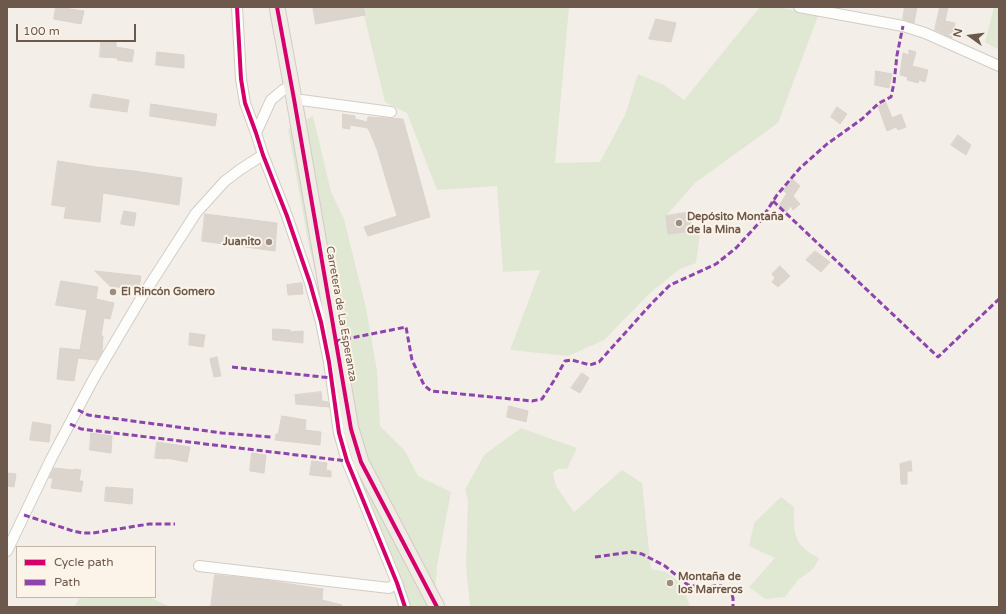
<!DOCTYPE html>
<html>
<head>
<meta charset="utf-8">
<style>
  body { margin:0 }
  #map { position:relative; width:1006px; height:614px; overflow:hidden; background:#f3efe8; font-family:"Varela Round",sans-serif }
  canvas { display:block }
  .frame { position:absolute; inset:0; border:8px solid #6d584c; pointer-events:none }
  .legend { position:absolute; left:16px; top:546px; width:140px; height:52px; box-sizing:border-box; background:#fcf4e8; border:1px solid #c3b6aa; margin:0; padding:5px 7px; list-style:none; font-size:12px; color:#6d584c }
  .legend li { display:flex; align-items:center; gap:8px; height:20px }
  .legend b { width:20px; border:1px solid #c3b6aa }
  .north { position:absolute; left:950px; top:16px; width:40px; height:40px; -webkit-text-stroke:3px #fcf4e8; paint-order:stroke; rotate:284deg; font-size:11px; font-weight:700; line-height:16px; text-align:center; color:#6d584c }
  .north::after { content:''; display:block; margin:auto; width:14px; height:18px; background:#6d584c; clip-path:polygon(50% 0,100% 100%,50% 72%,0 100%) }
  .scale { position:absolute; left:16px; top:24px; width:120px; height:18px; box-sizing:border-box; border:2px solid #6d584c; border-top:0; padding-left:5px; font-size:12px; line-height:14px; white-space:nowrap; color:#6d584c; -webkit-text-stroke:3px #fcf4e8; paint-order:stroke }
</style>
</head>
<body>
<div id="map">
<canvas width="1006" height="614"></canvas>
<div class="frame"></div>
<ul class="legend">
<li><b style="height:5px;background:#d6006c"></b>Cycle path</li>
<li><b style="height:5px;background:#8e44ad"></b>Path</li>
</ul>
<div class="north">N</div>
<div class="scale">100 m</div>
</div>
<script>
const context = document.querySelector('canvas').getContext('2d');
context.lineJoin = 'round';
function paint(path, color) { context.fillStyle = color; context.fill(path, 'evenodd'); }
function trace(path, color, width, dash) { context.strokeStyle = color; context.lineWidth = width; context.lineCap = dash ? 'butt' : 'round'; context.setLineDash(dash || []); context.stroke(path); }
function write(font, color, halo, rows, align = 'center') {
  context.font = font + ' "Varela Round",sans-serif'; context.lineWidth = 4; context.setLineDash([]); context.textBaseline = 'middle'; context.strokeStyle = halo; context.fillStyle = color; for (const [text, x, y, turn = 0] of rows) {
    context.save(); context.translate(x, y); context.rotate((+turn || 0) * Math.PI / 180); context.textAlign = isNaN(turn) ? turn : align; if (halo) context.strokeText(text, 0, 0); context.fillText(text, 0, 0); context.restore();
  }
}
const green = new Path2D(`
  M362,7H569L555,163L600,162L625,115L638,74L664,85L684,100L760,7H778L818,16L778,123L695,183L666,216L668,234L692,231L700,233L696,263L680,269L650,293L604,340L568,356L510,350L540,270L503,272L497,186L437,190L407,113L385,102Z
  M994,7H999V50L985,42Z
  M313,116L331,192L344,219L366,308L377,370L380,426L405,451L418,476L451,492L437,566L434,607H405L375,514L356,468L326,314L309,247L288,129Z
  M521,428L577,448L567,469H558L553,473L556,486L574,512L622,470L642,483L651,569L666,572L682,584L690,607H470L466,565L468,500L465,490L484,455Z
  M781,497L794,507C794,521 792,536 803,547C807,552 814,555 819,558L814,568L798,580L785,597L765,599L749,587L775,558L749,546L754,523Z
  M85,597H149L171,607H175H74L79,599Z`);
const building = new Path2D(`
  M56,7L84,11L81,24L54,19Z
  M313,7H363L365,15L316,24Z
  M905,7H917L914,23L903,19Z
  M940,7H948L945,21L955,23L952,38L935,30Z
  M656,19L676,23L671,42L649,39Z
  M101,41L116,42V47L134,50L132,62L117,60L118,58L100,57Z
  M909,50L916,52L912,66L928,70L925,82L919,80L918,83L907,80L908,77L900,75L903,53L909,55Z
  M157,52L184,55V68L156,65Z
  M876,71L892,74L889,88L875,85Z
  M93,94L129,100L127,112L90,107Z
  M886,103L892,118L901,114L906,127L898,130L896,127L887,131L878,106Z
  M151,104L217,114L215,126L150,116Z
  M837,107L847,114L840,124L831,117Z
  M343,114L355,116V119L367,122L368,117L403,119L430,217L368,236L364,227L397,216L377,149L368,128L350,125V129L343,128Z
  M958,135L971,145L966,155L951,145Z
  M58,161L96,167L135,171L182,178L179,205L103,193L100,222L64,218L66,207L52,205Z
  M792,179L800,186L793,196L800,204L793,210L791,206L786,212L779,206L787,193L783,191Z
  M124,211L136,213L134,226L121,224Z
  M690,212L692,231L668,234L666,216Z
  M205,214L277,223L275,251L202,241Z
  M815,251L830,262L821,272L806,260Z
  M780,266L790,276L778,287L772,282L775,278L772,274Z
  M95,271L141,276L139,289V290L110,286Z
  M61,281L98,287L96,299L114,303L110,319L104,318L101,336H103L102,351H103L97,360L78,358L74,381L57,379L60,348L80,350L87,310L56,305Z
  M302,283L303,294L288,295L287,285Z
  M273,329L290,330V332L303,331V343L273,340Z
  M190,333L205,335L203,347L189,345Z
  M217,357L221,376L214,377L210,359Z
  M582,373L589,378L580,393L571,388Z
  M321,392L322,401L328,402L329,407L296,404L295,395Z
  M509,406L528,411L526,422L507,417Z
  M282,416L306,420L305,430L321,432L320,445L275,440L276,434H278Z
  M33,422L51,425L49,442L30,440Z
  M91,433L112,436L111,453L90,450Z
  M157,442L190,447L187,462L167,458L166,459L155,458Z
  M252,453L266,455L264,473L250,471Z
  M312,461L327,463L326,470L331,471V477L310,475Z
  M911,461L912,471H907V484H901L900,464Z
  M54,468L74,470V469L81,470L79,481H83L81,492L51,488L53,478H49Z
  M7,473L16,474L14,487L7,486Z
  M106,487L133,489L132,504L105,501Z
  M215,575L257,579L323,589L322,600L342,605L341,607H211Z`);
const street = new Path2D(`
  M237,7L241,79L245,103L256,133L263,155L287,216L310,283L321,322L329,362L339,433L347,461L397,583L405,607
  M799,7L903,26L925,33L999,66
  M294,99L391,112
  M256,133L271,100L283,90L292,85
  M7,551L51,459L94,378L140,300L196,213L225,181L241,169L263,155
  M199,566L389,588L397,583`);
const primary = new Path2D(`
  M277,7L294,99L351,429L361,462L437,607`);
const quiet = new Path2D(`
  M773,201L938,357L999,299
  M336,341L406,327L412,360L424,385L431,391L532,401L542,399L555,379L565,361L572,360L590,365L599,362L652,303L670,285L716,264L736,248L759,223L777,195L800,168L827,144L862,119L879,103L891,97L894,83L897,55L903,26
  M232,367L331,378
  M78,410L88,415L222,433L271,437
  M70,424L81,429L347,461
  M24,515L73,531L83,533H93L149,524H175
  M595,557L631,552L642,554L665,566L688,585L706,588L718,585L730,589L733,598V607`);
const cycleway = new Path2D(`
  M237,7L241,79L245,103L256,133L263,155L287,216L310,283L321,322L329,362L339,433L347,461L397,583L405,607
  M277,7L294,99L351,429L361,462L437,607`);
const markers = [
  [679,223,4,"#9c8d83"],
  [269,242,4,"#9c8d83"],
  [113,292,4,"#9c8d83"],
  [670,583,4,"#9c8d83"]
];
const poiNames = [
  ["Depósito Montaña",687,217],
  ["de la Mina",687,230],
  ["Juanito",261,242,"right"],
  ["El Rincón Gomero",121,292],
  ["Montaña de",678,577],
  ["los Marreros",678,590]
];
const streetNames = [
  ["Carretera de La Esperanza",341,314,80]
];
paint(green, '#e0e8d4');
paint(building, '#dcd5ce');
trace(building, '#dbd2cb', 1);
trace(street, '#d2ccc6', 12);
trace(primary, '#d3cbc6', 17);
trace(street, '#fdfdfc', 10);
trace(primary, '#f0ece5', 15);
trace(quiet, '#8e44ad', 3, [6, 3]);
trace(cycleway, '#d6006c', 4);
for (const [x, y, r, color] of markers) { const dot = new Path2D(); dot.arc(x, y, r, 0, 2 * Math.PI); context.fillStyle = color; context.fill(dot); trace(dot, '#fcf4e8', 1.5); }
write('bold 11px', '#6d584c', '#fcf4e8', poiNames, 'left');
write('11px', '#6d584c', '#fcf4e8', streetNames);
</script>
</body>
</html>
